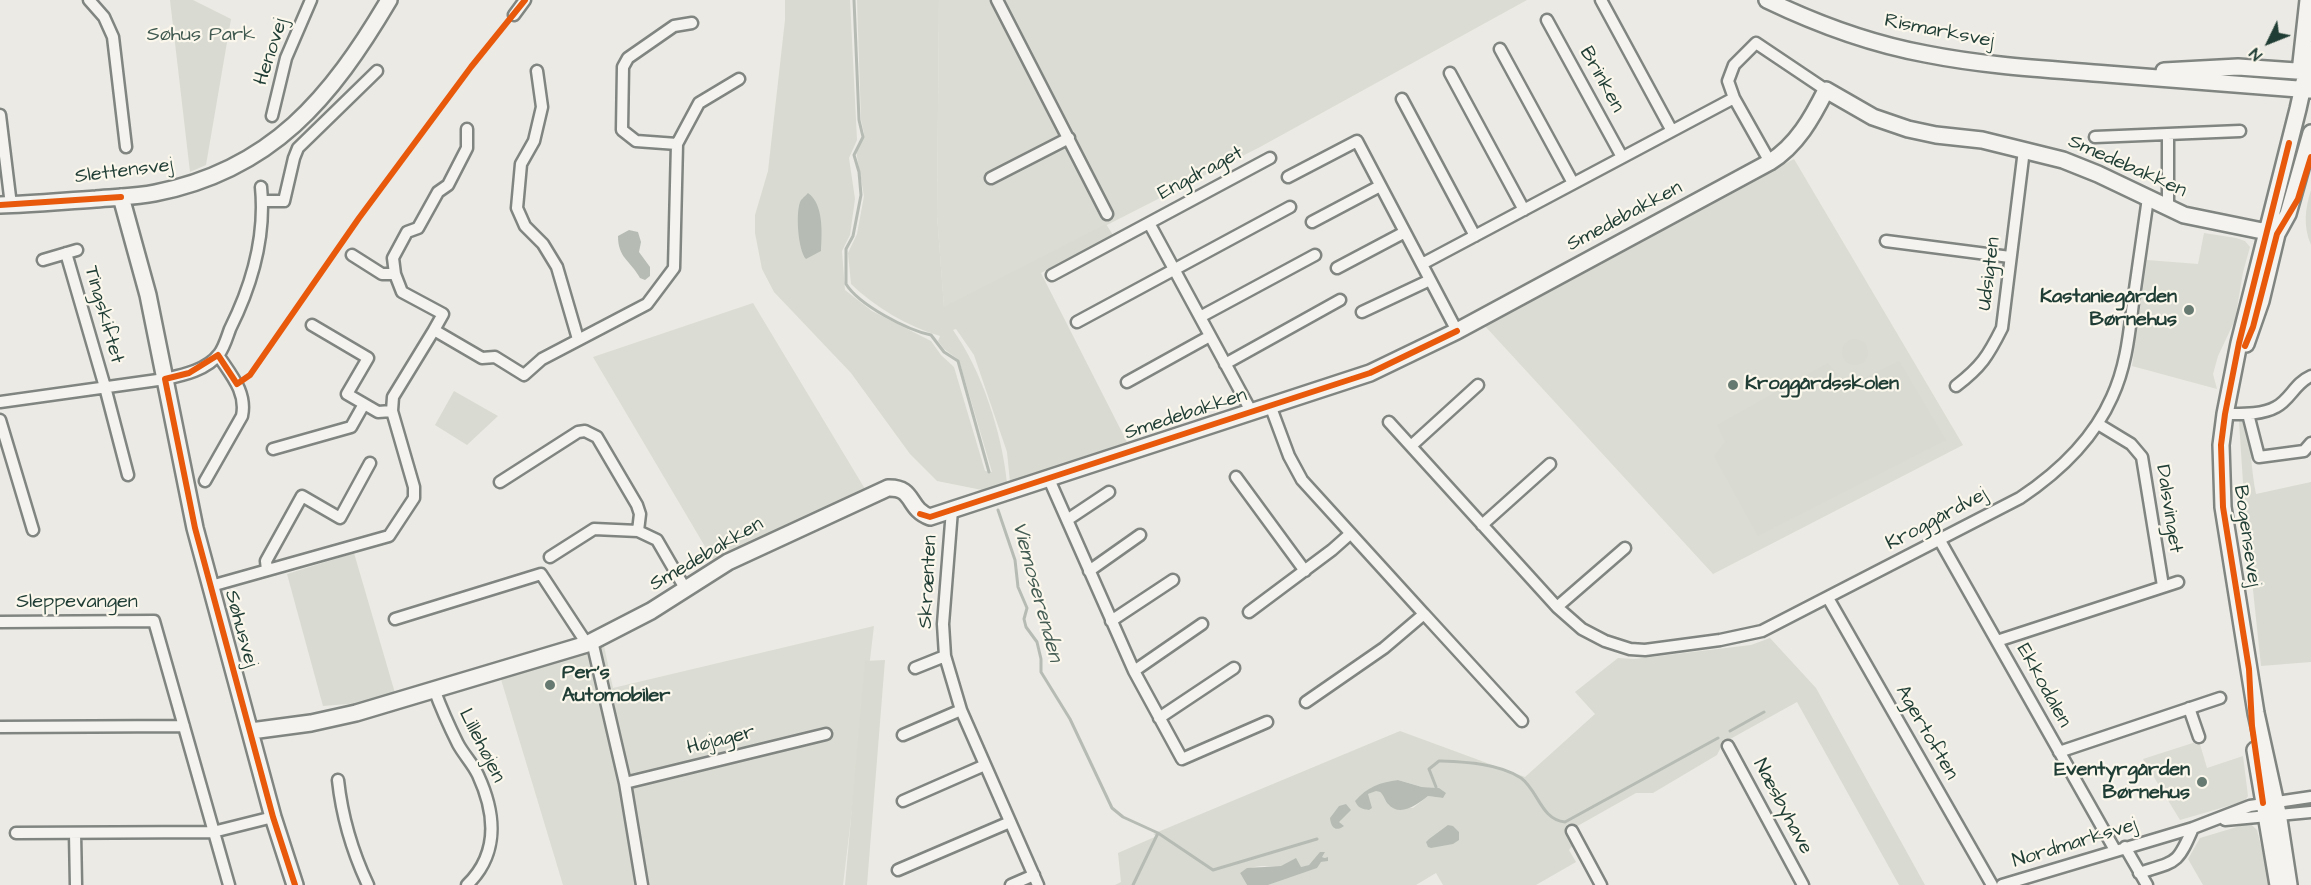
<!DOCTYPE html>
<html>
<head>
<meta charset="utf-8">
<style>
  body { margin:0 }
  #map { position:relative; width:2311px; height:885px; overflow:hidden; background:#ebeae4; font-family:"Architects Daughter",sans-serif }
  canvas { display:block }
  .north { position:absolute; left:2239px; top:12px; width:60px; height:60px; -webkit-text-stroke:4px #fbf7ec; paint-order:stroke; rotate:227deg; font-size:16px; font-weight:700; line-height:24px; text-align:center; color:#1f3d34 }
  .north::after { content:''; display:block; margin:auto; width:21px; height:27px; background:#1f3d34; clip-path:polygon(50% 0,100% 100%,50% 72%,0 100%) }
</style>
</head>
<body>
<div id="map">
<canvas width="2311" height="885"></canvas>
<div class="north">N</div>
</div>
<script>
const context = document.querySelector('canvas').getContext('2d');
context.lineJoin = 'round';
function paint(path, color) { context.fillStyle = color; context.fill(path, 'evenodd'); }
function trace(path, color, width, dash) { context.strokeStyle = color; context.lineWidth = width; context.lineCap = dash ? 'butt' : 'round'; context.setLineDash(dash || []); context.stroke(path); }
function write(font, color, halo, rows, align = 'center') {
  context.font = font + ' "Architects Daughter",sans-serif'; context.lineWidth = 4.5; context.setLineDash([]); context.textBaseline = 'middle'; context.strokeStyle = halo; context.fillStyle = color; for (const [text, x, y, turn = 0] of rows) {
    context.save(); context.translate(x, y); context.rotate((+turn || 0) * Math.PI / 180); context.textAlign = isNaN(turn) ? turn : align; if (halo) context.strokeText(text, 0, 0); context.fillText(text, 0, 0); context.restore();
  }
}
const built = new Path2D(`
  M939,0H1527L1260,147L944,308L937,215Z
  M1794,159L1963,445L1713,574L1484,325Z
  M2204,233L2236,238L2245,241L2250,247L2243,272L2235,320L2218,356L2213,374L2217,389L2132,366L2147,260L2198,264Z
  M753,303L865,489L713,560L593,357Z
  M874,626L843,885H563L500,676L604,646L613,688Z
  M2199,741L2207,768L2243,756L2248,796L2245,801L2180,820L2143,759Z`);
const green = new Path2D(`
  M170,0H193L231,19L206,165L190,172Z
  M785,0H850L857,140L849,158L855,199L850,235L842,251L845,290L872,311L931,341L941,355L954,367L985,471L992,472L959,360L944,349L938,341L940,336C907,326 876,308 851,284L848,253L857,234L864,196L856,151L864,133L861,120L857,0H939L937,215L944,307L1106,224L1113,235L1041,273L1127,442L1010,482L1007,452L974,355L956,329L953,330C982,371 1002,433 1007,483L982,490L937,481L910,454L851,373L774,292L762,269L755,233V215L768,171L785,20Z
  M2311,190V245C2303,226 2305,209 2311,190Z
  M1842 352a13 13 0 1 1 26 0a13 13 0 1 1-26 0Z
  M1899,361L1946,440L1758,536L1714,456L1725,442L1717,425L1828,363L1841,380L1853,383Z
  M454,391L498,416L467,445L435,425Z
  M2246,420C2251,445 2251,469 2256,494L2311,482V662L2261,666L2245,514L2239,421Z
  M354,553L395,693L372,702L323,706L287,574Z
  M1770,638L1816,688L1925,885H1899L1797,702L1723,743L1717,755L1653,793H1636L1574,828L1573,845L1569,850L1576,862L1536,885H1443L1436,873L1416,885H1268L1324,861L1325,858L1322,857C1316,861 1308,867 1301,867C1280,870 1260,860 1240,873L1247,885H1115L1121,882L1118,853L1157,836L1153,834L1400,731L1525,777L1595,714L1575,692L1618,658L1634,659L1751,645ZM1398,780L1422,787L1439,788L1443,798L1428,796L1413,808L1389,805L1383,794L1376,790L1368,794V799L1360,796Z
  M885,660L867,885H845L865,661Z
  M2250,823L2257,830L2271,885H2203L2188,859L2200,838Z`);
const water = new Path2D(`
  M808,193C824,204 822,234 821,251L806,259C798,251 795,210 801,200C802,199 807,194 808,193Z
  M629,230L638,232L641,242L639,252L650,267V276L645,280L640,278C630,260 618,258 618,236Z
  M1398,780L1422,787L1439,788L1446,793L1443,798L1428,796C1418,804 1400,818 1388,804C1385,801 1384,795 1380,792L1376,791L1368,794L1372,808L1369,810C1362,809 1358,808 1355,801C1367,787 1381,782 1398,780Z
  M1346,804L1351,810L1339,822L1344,826C1336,832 1331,828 1330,818L1339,806Z
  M1448,825L1453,826L1459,832V840L1453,844L1431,848L1428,847L1426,842L1429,839Z
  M1320,852H1325L1322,857L1325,858L1328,857V861L1321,862L1317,868L1268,885H1247L1240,873L1247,868L1281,866L1296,858L1301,867L1309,865Z`);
const stream = new Path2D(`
  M854,0L859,120L863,137L854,155L859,172L861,195L853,236L846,249V284C859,305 907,330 931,335L944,352L958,361L989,472
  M998,510L1015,560L1018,587L1027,608L1024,619L1026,627L1037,642L1041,659V672L1070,719L1112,808L1123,817L1158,833L1133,885
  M1730,731L1764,712
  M1436,787L1429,769L1439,761C1464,762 1499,763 1521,778C1538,790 1541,820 1565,822L1718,738
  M1158,833L1213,870L1317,839`);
const street = new Path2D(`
  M89,0L104,17L113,37L126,147
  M997,0L1107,214
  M1601,0L1672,131
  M514,15L525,0
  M1547,20L1622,157
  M1500,49L1573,183
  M537,71L542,107L534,141L521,164L517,208L525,226L543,244L557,267L578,339
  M1450,73L1524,210
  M1402,99L1475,236
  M0,115L11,205
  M272,116L286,58L311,0
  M2095,137L2240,131
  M677,144L636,141L622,130L623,67L628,58L674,26L692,23
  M1770,162L1734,98L1728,81L1734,65L1756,43L1826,90
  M1288,177L1357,141L1457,331
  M991,178L1069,138
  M262,201H284L294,158L298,148L377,71
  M2168,207V134
  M1312,222L1380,186
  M1149,223L1251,411
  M1886,241L2010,257
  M66,253L105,387L128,475
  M352,255L382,274H395
  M43,260L77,250
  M1422,264L1734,98
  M1337,268L1405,232
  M1052,275L1270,158
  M1362,312L1430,280
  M1200,317L1315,255
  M1077,322L1290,207
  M312,325L368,358L347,394L378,412L392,411
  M434,330L443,314L402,292L395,274L393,258L407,232L418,228L438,192L448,185L467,148V129
  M1225,364L1340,300
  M1127,382L1210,336
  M1956,386C1981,367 1988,356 2002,328L2024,150
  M0,402L165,379C183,375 207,370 219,354C224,348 227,337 230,329C252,285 266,238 261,187
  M1270,405L1289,456L1302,480L1424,614L1384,648L1306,702
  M2225,414C2241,414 2262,415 2276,407C2290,400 2295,383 2311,376
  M2248,414L2259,457L2304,451L2311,443
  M0,420L33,530
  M1389,422L1557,607L1582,629L1605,641L1630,649L1645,650L1720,640L1762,631L2020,498C2059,472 2093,440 2112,397C2126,367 2129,335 2133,303C2138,268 2143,233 2148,198
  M2098,424L2131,444L2142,457L2163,586
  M1411,446L1478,385
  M273,449L351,427L364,404
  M1048,477L1134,671L1182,759L1267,722
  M1236,477L1305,571
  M205,481L242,416C247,392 231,375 218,355
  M500,482L578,432L585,431L597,437L637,505L640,514L638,531
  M952,510L943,624L945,656L961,710L1038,885
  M1067,520L1109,492
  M1482,525L1550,464
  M1939,539L2115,850
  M550,557L594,529L638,531L657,540L686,590
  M267,570L266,561L302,496L340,518L370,463
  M1089,571L1140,535
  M211,586L389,536L414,498V487L392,411L393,397L434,330L482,358L495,357L524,375L542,359L647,304L674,268L677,144L699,103L739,79
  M1828,598L1992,885
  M1557,607L1625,548
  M1249,612L1332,550L1350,534
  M1424,614L1522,721
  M395,619L541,574L587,644
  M1111,621L1173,580
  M0,622L154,621L229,885
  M592,641L625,783L642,885
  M1997,641L2178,582
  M915,668L945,656
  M1134,671L1202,624
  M434,689C441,708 449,726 458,744C464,755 473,764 478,775C496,814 499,854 467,885
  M2189,708L2199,737
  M1159,718L1234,668
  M0,727L184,726
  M903,735L961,710
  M1728,746L1803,885
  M2059,752L2220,698
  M338,780C342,817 352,851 368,885
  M625,783L826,734
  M903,801L985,765
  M2225,820L2311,812
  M1572,831L1601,885
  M16,833L213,832L273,817
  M75,833L76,885
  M2125,847L2147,885
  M898,870L1010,822
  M2139,873C2177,861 2177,865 2193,828
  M1011,885L1034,875
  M2002,885L2193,828L2250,806L2311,797`);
const secondary = new Path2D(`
  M1767,0C1817,24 1871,44 1926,54C1986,66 2046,69 2107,74C2175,79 2243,85 2311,90
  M2301,63L2308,0
  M2164,71L2238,67L2311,72
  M121,197L148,295L195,528L273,817L295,885
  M0,205C32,204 64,201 96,199C115,197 136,197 155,193C272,170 331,98 389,0
  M2246,344L2261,301L2277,234L2288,214L2311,133
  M251,731L311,723L356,713L587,644L651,611L728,562L888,488C915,487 907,509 930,517L1370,373L1457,331L1770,162C1797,145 1812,118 1826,90L1873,117L1908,129L1936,135L1982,140L2063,160L2098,174L2184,215L2277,234
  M2255,750L2278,885
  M2289,885L2278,813L2256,713L2223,507L2221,445L2225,414L2239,343L2298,109L2311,50`);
const cycleway = new Path2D(`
  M0,205L121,197
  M2245,346L2253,327L2277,234L2298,199L2311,157
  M920,514L930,517L1370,373L1457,331
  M2263,803L2252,726L2249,669L2223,507L2221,445L2225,414L2239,343L2289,143
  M295,885L273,817L195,528L165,379L189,373L218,355L237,384L250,375L359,218L471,67L525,0`);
const markers = [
  [2189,310,6,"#667a72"],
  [1733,385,6,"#667a72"],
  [550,685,6,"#667a72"],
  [2202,782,6,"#667a72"]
];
const streetNames = [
  ["Rismarksvej",1939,32,11],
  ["Henovej",272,52,-72],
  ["Brinken",1601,80,61],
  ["Smedebakken",2127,167,24],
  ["Slettensvej",124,172,-7],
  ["Engdraget",1201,174,-28],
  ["Smedebakken",1625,217,-28],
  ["Udsigten",1990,274,-83],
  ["Tingskiftet",103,315,74],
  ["Smedebakken",1186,415,-18],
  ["Dalsvinget",2168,509,81],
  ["Kroggårdvej",1937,520,-28],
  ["Bogensevej",2246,536,82],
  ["Smedebakken",707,555,-30],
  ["Skrænten",929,582,-87],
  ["Sleppevangen",77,603],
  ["Søhusvej",240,629,75],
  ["Ekkodalen",2043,686,61],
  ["Agertoften",1926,733,60],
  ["Højager",721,741,-14],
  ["Lillehøjen",481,746,63],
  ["Næsbyhave",1782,807,62],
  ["Nordmarksvej",2075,844,-17]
];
const parkNames = [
  ["Søhus Park",201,36]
];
const poiNames = [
  ["Kastaniegården",2177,298],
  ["Børnehus",2177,321],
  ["Kroggårdsskolen",1745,385,"left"],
  ["Per's",562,674,"left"],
  ["Automobiler",562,697,"left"],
  ["Eventyrgården",2190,771],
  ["Børnehus",2190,794]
];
const waterNames = [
  ["Viemoserenden",1036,592,75]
];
paint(built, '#dbdcd3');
paint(green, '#d9dbd2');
paint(water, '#b6bcb4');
trace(stream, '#b6bcb4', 3);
trace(street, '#808581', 15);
trace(secondary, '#808581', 20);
trace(street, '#f4f3ef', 10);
trace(secondary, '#f4f3ef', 15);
trace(cycleway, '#e8590c', 6);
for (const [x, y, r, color] of markers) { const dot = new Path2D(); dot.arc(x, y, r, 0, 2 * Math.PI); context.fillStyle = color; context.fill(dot); trace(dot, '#fbf7ec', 2); }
write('20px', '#1f3d34', '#fbf7ec', streetNames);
write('20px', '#415a51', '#fbf7ec', parkNames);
write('bold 20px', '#1f3d34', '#fbf7ec', poiNames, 'right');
write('italic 21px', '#455d54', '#fbf7ec', waterNames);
</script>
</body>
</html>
